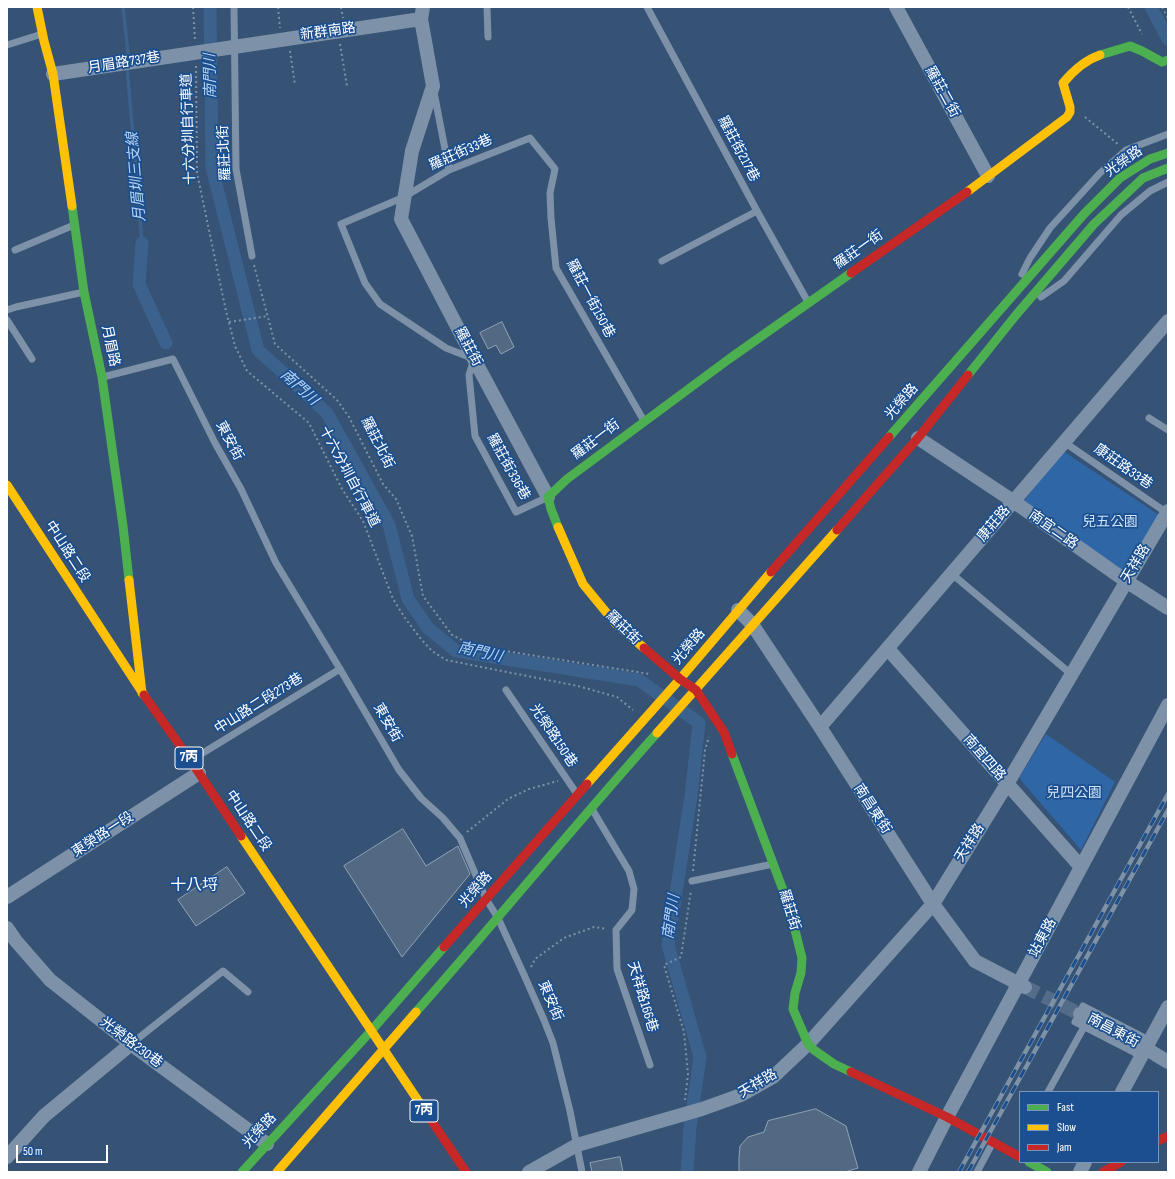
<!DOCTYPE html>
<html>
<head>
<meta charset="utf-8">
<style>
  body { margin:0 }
  #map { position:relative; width:1175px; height:1179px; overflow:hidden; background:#365274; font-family:"Sofia Sans Condensed",sans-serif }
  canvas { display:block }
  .frame { position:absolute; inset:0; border:8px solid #fff; pointer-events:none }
  .legend { position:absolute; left:1019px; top:1091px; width:140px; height:72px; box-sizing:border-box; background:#1b4f8f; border:1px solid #7695bc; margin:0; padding:5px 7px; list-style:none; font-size:12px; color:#fff }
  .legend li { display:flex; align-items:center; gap:8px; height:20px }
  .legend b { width:20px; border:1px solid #7695bc }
  .scale { position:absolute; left:16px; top:1145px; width:92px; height:18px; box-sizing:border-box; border:2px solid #fff; border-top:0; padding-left:5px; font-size:12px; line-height:14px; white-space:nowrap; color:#fff; -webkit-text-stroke:3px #1b4f8f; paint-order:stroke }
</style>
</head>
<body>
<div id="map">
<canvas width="1175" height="1179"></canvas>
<div class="frame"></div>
<ul class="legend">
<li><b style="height:5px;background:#4caf50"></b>Fast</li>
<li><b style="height:5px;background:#ffc107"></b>Slow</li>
<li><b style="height:5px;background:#c62828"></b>Jam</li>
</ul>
<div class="scale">50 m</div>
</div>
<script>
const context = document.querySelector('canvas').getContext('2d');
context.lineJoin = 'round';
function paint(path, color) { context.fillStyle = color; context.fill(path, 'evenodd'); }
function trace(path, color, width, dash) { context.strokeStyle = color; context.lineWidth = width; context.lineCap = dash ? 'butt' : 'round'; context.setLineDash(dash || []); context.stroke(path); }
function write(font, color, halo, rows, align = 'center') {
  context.font = font + ' "Sofia Sans Condensed","Noto Sans TC",sans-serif'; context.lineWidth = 3.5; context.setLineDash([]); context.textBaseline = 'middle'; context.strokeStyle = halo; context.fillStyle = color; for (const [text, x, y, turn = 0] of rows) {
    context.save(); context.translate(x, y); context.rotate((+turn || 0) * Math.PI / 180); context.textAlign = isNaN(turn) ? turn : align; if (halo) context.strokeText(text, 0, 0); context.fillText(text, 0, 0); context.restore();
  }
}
const green = new Path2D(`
  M1063,451L1159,515L1124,572L1024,501Z
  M1046,734L1115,782L1081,850L1019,778Z`);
const stream = new Path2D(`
  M123,7L128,53L127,60
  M127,66L142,243`);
const canal = new Path2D(`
  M210,7L212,168L258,350L327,413L389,525L408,599L428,628L456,651L639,680L699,723L691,796L668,945L700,1057L690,1127L687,1172
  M1151,7L1168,39
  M142,243L139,284L166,343`);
const building = new Path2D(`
  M502,322L514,347L501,354L496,345L488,349L480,333Z
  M403,829L426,866L458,846L470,874L402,957L344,866Z
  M227,867L245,893L196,926L178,900Z
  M816,1109L846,1126L858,1168L845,1172H739V1158L740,1146L748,1137L764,1132L768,1121Z
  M620,1157L623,1172H592L590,1163Z`);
const streetTunnel = new Path2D(`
  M1025,987L1080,1014`);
const path = new Path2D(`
  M193,7L195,40
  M278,7L280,28
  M341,7L343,18
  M1128,7L1142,34
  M1162,7L1168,18
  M340,44L347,86
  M290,51L295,85
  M196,66L197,173L226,311L235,346L247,371L309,423L342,489L363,521L393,599L405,618L421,639L432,651L446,660L578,686L617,697L633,710
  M1085,117L1119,145
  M254,265L275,344L337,400L349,417L383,484L396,499L412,536L423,596L452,635L474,646L650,674
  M229,322L268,316
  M467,832L508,799L529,789L558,781
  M693,871L705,750L709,737
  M531,967L535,959L564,938L594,927L607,929
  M685,1100L688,1074L684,1032L664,965L681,957L691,890`);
const lane = new Path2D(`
  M234,7L236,169L252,256
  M487,7L488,37
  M647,7L757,211L808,302
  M7,45L42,34
  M434,92L449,170
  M15,250L74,225
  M662,261L757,211
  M1022,274L1030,258L1050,228L1100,173L1126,150L1168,134
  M1041,297L1064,281L1121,215L1150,191L1168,182
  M7,310L16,307L84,292
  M7,320L32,359
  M103,377L173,359L215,443L241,489L276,563L340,669L399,770L421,798L443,818L460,838L486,899L498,918L525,977L544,1020L553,1043L570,1111L582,1172
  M1149,418L1168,430
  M1064,442L1167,513
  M548,497L516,512L475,436L469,375L474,359L446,348L380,304L365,283L341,224L404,197L449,170L530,138L555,169L550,193L551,218L556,268L644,421
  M952,574L1071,674
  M506,690L577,794
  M193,759L340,669
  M592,809L629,871L634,889L632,910L616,930L617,969L650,1065
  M692,881L773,864
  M131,1044L223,971L248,992
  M1141,1056L1075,1022L1083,1006L1149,1040
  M1048,1092L1084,1027
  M977,1172L993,1142`);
const street = new Path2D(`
  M423,7L421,19L433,86L412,151L401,219L474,359L548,497
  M896,7L988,176
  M53,74L421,19
  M918,438L1013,501L1126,581L1168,608
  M738,610L752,624L820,727L933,904L975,961L1025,987
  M888,649L1081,867
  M820,727L1168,321
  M7,897L199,773
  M7,928L16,941L50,980L131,1044L267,1144
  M1080,1014L1145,1048L1168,1062
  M1122,1092L1168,1007
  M7,1157L44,1116L131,1044
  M529,1172L577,1145L702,1109L741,1095L773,1077L808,1044L933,904L1007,784L1168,511
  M919,1172L947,1117L1168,705
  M1080,1172L1085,1162`);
const fast = new Path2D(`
  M1100,55L1130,46L1142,51L1162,62L1168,60
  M72,206L84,292L102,377L123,526L129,580
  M968,375L1016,315L1094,224L1143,178L1168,168
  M889,437L1084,214L1120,178L1150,159L1168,153
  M558,527L551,509L548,497L567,479L729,359L851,273
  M732,754L789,906L802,958L801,973L795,993L793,1009L808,1044L814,1050L834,1064L851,1072
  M416,1012C497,920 575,825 657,733
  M1029,1162L1047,1172
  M242,1172L371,1031L444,947`);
const slow = new Path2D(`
  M37,7L44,41L53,74L72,206
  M967,192L1067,117L1070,112V107L1063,83C1073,71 1085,60 1100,55
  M7,485L144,695
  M558,527L583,584L615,623L644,648
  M129,580L142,693
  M657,733L837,530
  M587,784L680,679L771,572
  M241,836L423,1108
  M277,1172L416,1012`);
const jam = new Path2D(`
  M851,273L967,192
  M837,530L918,438L968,375
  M771,572L889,437
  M644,648L680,679L696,690L724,732L732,754
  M144,695L191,761L241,836
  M444,947L587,784
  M851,1072L947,1117L1020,1157
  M423,1108L466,1172
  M1158,1141L1168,1136
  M1103,1172L1121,1162`);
const rail = new Path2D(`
  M959,1172L1168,794
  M968,1172L1168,810`);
const shields = [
  [189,758,28],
  [424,1111,28]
];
const shieldNames = [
  ["7丙",189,758],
  ["7丙",424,1111]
];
const streetNames = [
  ["新群南路",328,32,-8],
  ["月眉路737巷",124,63,-9],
  ["羅莊二街",942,92,61],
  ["十六分圳自行車道",189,129,-92],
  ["羅莊街217巷",738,149,62],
  ["羅莊北街",225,153,-93],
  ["羅莊街33巷",461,153,-24],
  ["光榮路",1124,162,-35],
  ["羅莊一街",859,250,-35],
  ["羅莊一街150巷",590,299,62],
  ["月眉路",110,346,78],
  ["羅莊街",468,347,62],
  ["光榮路",902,402,-49],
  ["羅莊一街",596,440,-37],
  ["東安街",229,441,62],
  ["羅莊北街",377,443,63],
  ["羅莊街336巷",508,467,61],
  ["康莊路33巷",1123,467,35],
  ["十六分圳自行車道",349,477,62],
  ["康莊路",994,524,-50],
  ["南宜二路",1053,530,35],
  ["中山路二段",67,552,57],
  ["天祥路",1136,564,-59],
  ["羅莊街",623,628,44],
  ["光榮路",689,647,-50],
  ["中山路二段273巷",259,704,-32],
  ["東安街",387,723,60],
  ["光榮路150巷",553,736,56],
  ["南宜四路",984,758,49],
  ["南昌東街",872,809,57],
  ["中山路二段",248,821,56],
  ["東榮路一段",103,835,-33],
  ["天祥路",970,843,-58],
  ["光榮路",476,890,-49],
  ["羅莊街",789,910,73],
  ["站東路",1043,938,-62],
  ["天祥路166巷",642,997,73],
  ["東安街",550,1001,67],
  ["南昌東街",1113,1031,28],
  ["光榮路230巷",131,1043,37],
  ["天祥路",758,1084,-31],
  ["光榮路",260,1131,-47]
];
const parkNames = [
  ["兒五公園",1110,522],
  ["兒四公園",1074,793]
];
const waterNames = [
  ["南門川",211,76,-91],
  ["月眉圳三支線",137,177,-95],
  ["南門川",299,388,42],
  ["南門川",480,653,13],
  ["南門川",672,917,-82]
];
const quarterNames = [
  ["十八埒",194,886]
];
paint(green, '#2f66a5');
trace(stream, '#3b618d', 3.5);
trace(canal, '#3b618d', 13);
paint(building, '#526984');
trace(building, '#92a2b6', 1);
trace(streetTunnel, '#546c89', 14, [14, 7]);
trace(path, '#7d92a8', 2, [2, 3]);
trace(lane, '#7d92a8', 7);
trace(street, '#7d92a8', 14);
trace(fast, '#4caf50', 9);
trace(slow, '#ffc107', 9);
trace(jam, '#c62828', 9);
trace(rail, '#7e92a7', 4.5);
trace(rail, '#1b4f8f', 3, [9]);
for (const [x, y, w] of shields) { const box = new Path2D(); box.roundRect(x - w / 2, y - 11, w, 22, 3); context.fillStyle = '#1b4f8f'; context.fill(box); trace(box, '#fff', 1); }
write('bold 13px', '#fff', null, shieldNames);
write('14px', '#fff', '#1b4f8f', streetNames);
write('14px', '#cfe3fa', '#1b4f8f', parkNames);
write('italic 15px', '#b5d3f5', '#1b4f8f', waterNames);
write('16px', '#fff', '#1b4f8f', quarterNames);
</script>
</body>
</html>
